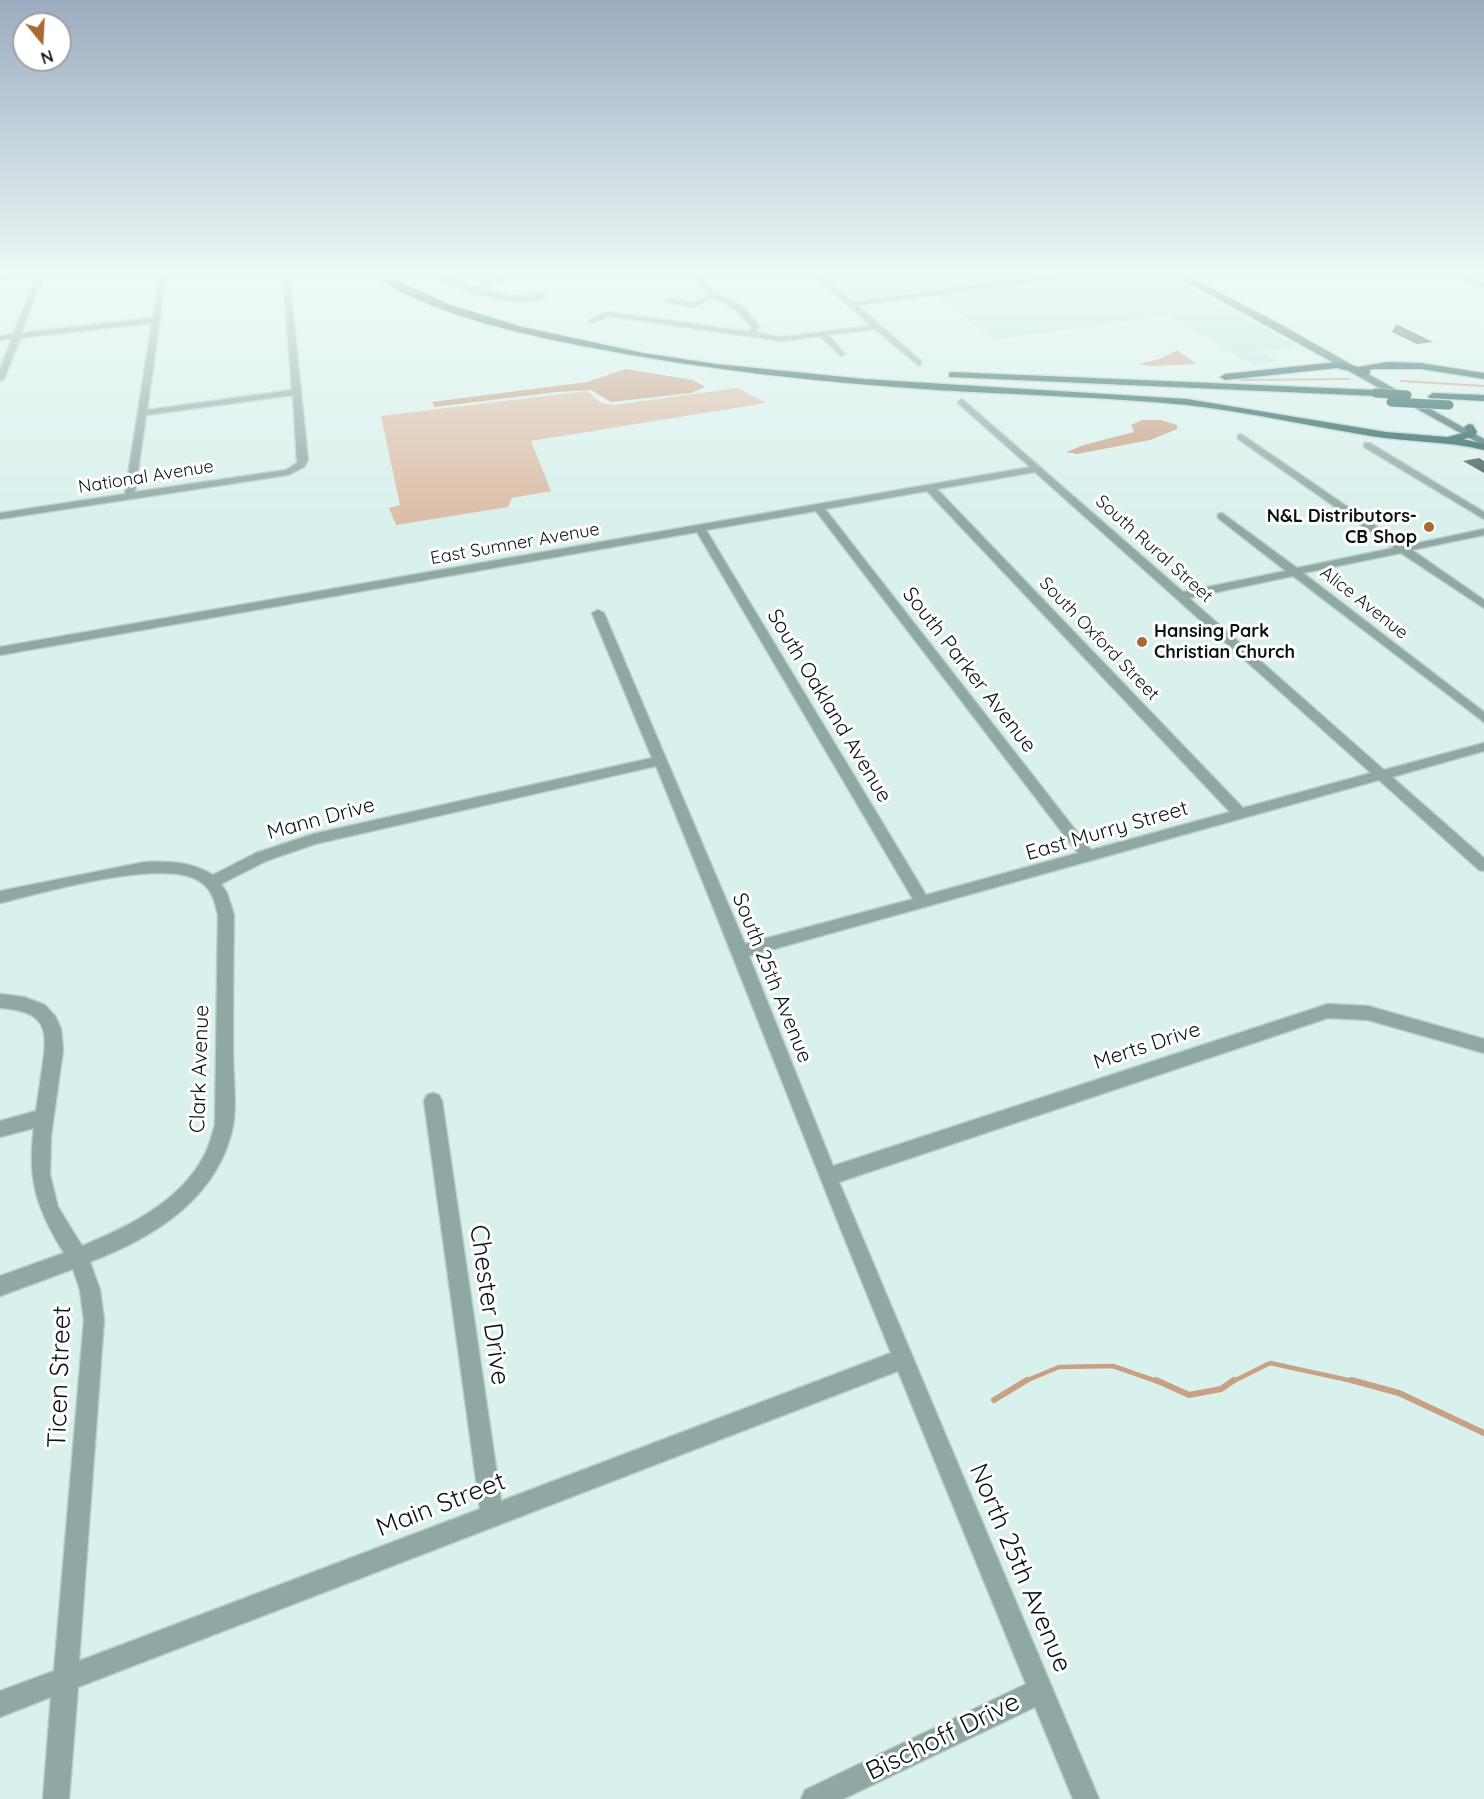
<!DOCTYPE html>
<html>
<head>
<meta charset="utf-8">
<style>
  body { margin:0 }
  #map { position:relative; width:1484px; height:1799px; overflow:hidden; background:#d9f1ed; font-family:Quicksand,sans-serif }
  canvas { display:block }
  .north { position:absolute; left:12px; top:12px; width:60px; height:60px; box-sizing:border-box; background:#fff; border:2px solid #9ea1a1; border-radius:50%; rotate:162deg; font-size:16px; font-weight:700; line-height:24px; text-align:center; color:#0c1413 }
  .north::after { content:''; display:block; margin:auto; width:21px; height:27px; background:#aa6933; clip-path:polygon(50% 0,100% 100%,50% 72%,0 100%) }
</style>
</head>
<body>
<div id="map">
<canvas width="1484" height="1799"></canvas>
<div class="north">N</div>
</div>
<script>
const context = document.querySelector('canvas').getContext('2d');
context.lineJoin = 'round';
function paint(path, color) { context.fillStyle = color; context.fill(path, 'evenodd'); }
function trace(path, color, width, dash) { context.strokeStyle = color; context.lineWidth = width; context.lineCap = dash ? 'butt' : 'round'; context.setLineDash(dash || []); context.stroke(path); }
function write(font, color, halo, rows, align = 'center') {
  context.font = font + ' Quicksand,sans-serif'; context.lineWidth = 6; context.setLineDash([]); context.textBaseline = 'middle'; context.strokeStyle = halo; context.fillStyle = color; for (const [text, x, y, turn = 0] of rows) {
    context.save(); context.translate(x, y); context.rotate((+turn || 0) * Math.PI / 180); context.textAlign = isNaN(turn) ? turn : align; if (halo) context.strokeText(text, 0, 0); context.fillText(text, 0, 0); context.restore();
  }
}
const built = new Path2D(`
  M826,275H1168L1296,346L1262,351L1278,361L1253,365L1168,315L994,340L929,290L854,300Z`);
const green = new Path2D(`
  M738,388L766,403L531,441L551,491L512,498L508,507L396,525L389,508L400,505L381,416L587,391L601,403L614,405Z`);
const water = new Path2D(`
  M1177,350L1197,364L1153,366L1138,364L1160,359Z
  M626,369L693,380L705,387L691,393L611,402L591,390L557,392L435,407L432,402L587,382Z
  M1142,420H1161L1177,425V429L1150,440L1077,454L1066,452L1084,445L1134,432L1131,425Z`);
const streamFar2 = new Path2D(`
  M1239,380L1349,379
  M1401,381L1484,386`);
const streamFar1 = new Path2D(`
  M1023,1382L1059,1367L1113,1366L1159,1382
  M1232,1382L1270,1363L1357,1382`);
const stream = new Path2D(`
  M1156,1380L1189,1395L1221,1389L1234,1380
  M1351,1380L1399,1393L1484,1433
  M994,1400L1027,1380`);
const building = new Path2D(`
  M1396,324L1433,342L1417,344L1392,332Z
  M1479,458L1484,461V473L1463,461Z`);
const minor = new Path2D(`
  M37,275H43L21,333L153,318L160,275H166L147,410L292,390L283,275H289L308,460L304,467L288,475L0,519V513L125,494L152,323L20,338L4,379L0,381V369L12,339L0,340V336L13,334ZM293,395L297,463L286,470L135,492L146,415Z
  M435,275H444L472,287L507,275H518L478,289L513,296L543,294L547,296C520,311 459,291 435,275Z
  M692,275H699L715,295L727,297L742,306L759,326L756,333L782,337L871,326L815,275H822L853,302L1059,275H1080L857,305L921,361V365H918L875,329L828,335L845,354L841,356L820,336L782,341L608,316L592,323L588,321L607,312L749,332L751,326L736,310L721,301L714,298L694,307L665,302L668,298L693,303L709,295Z
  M1455,275H1464L1484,284V288Z
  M962,399L1183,592L1286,571L1218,518V514L1222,513L1297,568L1394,548L1238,439V435L1241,434L1405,546L1484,529V535L1412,550L1484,600V608L1401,553L1303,573L1484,712V722L1293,576L1189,598L1384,770L1484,743V751L1392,777L1484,858V871L1479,870L1379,780L749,956L833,1166L1328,1004L1368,1006L1484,1039V1053L1368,1020L1328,1018L839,1182L1099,1799H1073L1035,1707L843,1799H801L805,1790L1026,1684L898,1371L78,1687L69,1799H43L51,1697L0,1717V1691L54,1671L84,1320L80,1290L73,1269L0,1296V1276L64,1253C37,1209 27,1180 34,1128L0,1137V1121L36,1111C38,1097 40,1083 42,1070C49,1028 46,1011 0,1008V994L24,997L45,1005L55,1016L61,1029L63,1050L51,1136L50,1175L58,1207L82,1246C128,1227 180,1202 204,1156C209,1147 212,1135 215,1125L218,915C215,903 213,891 202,883C169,855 42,893 0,903V891L145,862C169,861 192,862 213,875L256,853L313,834L652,758L592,613L598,610L604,613L745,944L913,899L697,532L0,655V647L1030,467L959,404L958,402ZM1035,472L1371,773L1243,808L937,489ZM927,491L1230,812L1091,850L825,509ZM816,511L1078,853L926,895L706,530ZM656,766C736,961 811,1158 891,1353L501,1501L442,1101L439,1095L433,1093L427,1095L424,1101L480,1509L79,1661L104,1320L100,1290L90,1262C154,1237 218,1199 233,1126C237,1105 233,1075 233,1053C233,1007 233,961 234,915L227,893L221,884L266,861L315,844Z
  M1364,443H1370L1484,512V519L1364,447Z`);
const major = new Path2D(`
  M0,275H26L0,279Z
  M1175,275H1186L1281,325L1484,439V446Z`);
const highway = new Path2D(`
  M374,275H385L450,305L522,327L643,353L716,364L864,379L1187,399L1386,432L1447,437L1467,432L1464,427L1469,424L1473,425L1477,432L1474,437L1463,439L1484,444V450C1447,441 1409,442 1371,436C1310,426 1249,412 1187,405C1104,397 1020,395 937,390C820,382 704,370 588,347C526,335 425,313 374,275Z
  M1337,362L1358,367L1387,362L1421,363L1484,373V379L1421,369H1373L1370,370V374L1359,376L1354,372L1337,368L1225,380L1220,377L1225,374Z
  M952,372L1376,390L1381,393L1376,396L949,377V373Z
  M1433,393L1484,395V401L1429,398L1428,396Z`);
const highwayBridge = new Path2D(`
  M1376,393L1407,395
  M1391,402L1449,405`);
const markers = [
  [1429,527,6,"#aa6933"],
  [1142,642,6,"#aa6933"]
];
const farStreetnames = [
  ["National Avenue",146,477,-9],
  ["East Sumner Avenue",515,544,-10],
  ["South Rural Street",1154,549,42],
  ["Alice Avenue",1364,603,38],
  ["South Oxford Street",1099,639,46]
];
const farPoinames = [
  ["N&L Distributors-",1417,517],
  ["CB Shop",1417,538],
  ["Hansing Park",1154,632,"left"],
  ["Christian Church",1154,653,"left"]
];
const streetNames = [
  ["South Parker Avenue",969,670,52],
  ["South Oakland Avenue",829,706,59],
  ["Mann Drive",321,819,-15],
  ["East Murry Street",1107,831,-16],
  ["South 25th Avenue",772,978,68],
  ["Merts Drive",1147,1046,-18],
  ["Clark Avenue",200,1069,-88]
];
const nearStreetnames = [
  ["Chester Drive",489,1305,82],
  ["Ticen Street",60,1377,-88],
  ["Main Street",441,1505,-21],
  ["North 25th Avenue",1020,1568,67],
  ["Bischoff Drive",943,1737,-26]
];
paint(built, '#c3e3df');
paint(green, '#dcbca5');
paint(water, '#c8a083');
trace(streamFar2, '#c8a083', 2);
trace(streamFar1, '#c8a083', 4.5);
trace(stream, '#c8a083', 6);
paint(building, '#455a57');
trace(minor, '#b8ceca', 3);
trace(major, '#b8ceca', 3);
trace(highway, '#b8ceca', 3);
paint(minor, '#8fa8a4');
paint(major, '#406f69');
paint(highway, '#1f5b54');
trace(highwayBridge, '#b8ceca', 10, []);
trace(highwayBridge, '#1f5b54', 9);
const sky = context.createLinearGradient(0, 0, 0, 527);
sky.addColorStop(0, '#9bacc0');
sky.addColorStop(0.52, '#eef9f7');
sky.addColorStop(1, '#eef9f700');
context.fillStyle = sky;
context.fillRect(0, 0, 1484, 527);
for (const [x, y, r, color] of markers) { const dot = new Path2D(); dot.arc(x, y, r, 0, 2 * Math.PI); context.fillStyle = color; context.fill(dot); trace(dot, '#fff', 2); }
write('18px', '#0c1413', '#fff', farStreetnames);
write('bold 18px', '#0c1413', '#fff', farPoinames, 'right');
write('21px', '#0c1413', '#fff', streetNames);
write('26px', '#0c1413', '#fff', nearStreetnames);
</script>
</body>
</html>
